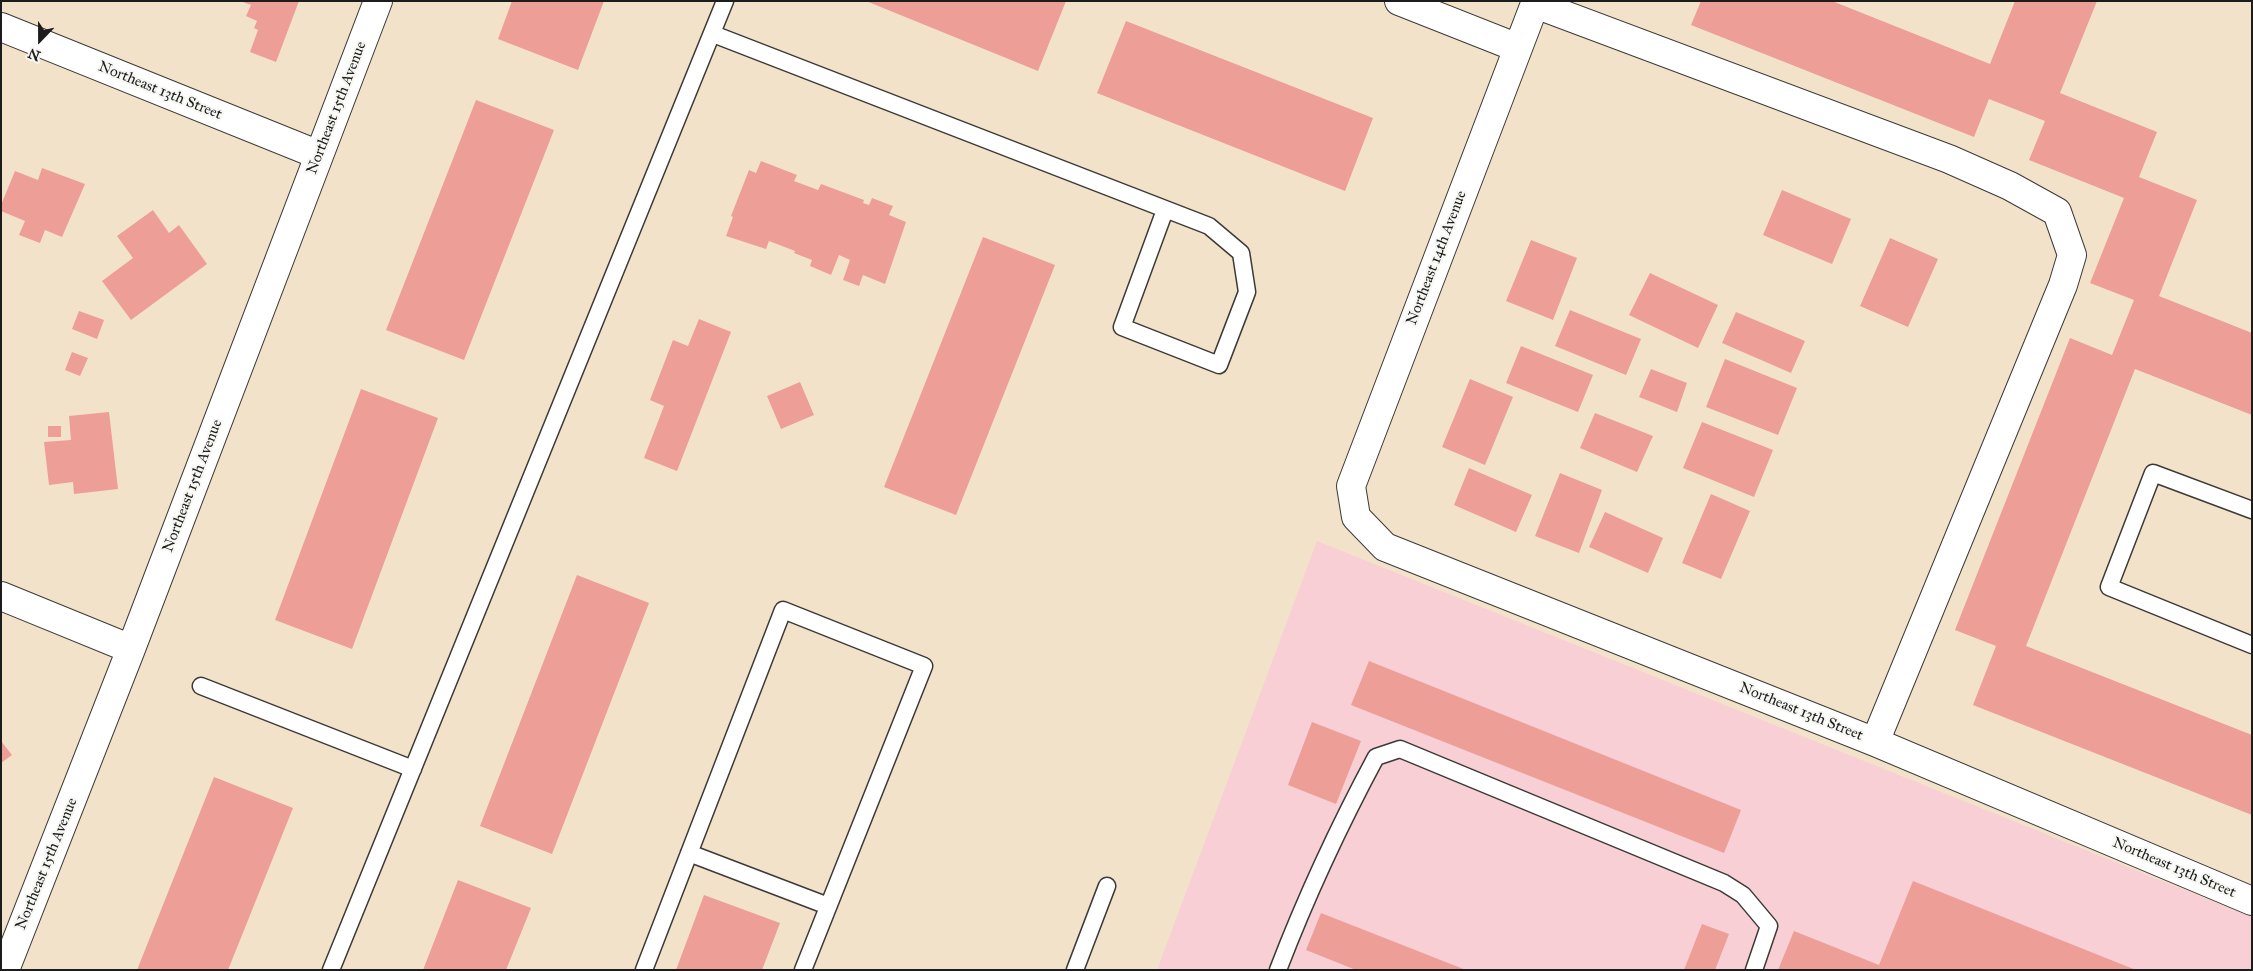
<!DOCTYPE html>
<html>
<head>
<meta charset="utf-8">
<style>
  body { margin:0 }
  #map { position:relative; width:2253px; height:971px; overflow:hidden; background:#f3e2ca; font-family:"IM FELL Great Primer",serif }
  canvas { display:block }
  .frame { position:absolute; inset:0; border:2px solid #1c1c1c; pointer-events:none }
  .north { position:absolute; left:15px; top:15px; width:50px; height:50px; -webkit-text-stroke:4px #f6f6f2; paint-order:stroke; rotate:202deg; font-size:14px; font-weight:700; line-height:20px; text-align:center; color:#1c1c1c }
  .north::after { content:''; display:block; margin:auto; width:18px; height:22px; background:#1c1c1c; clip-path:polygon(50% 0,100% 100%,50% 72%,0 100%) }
</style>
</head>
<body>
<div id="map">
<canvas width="2253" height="971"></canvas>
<div class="frame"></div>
<div class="north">N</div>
</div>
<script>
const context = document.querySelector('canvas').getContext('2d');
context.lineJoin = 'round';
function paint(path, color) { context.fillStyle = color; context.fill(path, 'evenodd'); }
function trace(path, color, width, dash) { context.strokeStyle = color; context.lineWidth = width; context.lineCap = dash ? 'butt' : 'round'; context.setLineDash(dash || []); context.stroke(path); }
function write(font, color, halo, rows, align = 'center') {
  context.font = font + ' "IM FELL Great Primer",serif'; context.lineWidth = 4; context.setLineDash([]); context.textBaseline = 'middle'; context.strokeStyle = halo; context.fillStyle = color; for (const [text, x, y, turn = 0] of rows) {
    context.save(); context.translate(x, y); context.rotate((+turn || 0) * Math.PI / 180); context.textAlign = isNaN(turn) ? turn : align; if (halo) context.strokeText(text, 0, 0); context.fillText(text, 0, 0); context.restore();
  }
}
const built = new Path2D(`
  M1317,541L2252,917V970H1157Z`);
const building = new Path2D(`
  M240,1H299L276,62L250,52L258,30L254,28L257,21L246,16L251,5Z
  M512,1H604L578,70L498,39Z
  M866,1H1066L1038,71Z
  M1701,1H1832L1990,64L2015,1H2097L2060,93L2157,132L2139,177L2197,200L2159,296L2252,333V415L2135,369L2026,646L2252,735V815L1973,705L1996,646L1955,630L2070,338L2112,355L2134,300L2090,283L2124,198L2029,160L2045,121L1989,99L1974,137L1691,25Z
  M1126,21L1373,118L1345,191L1097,93Z
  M476,100L554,130L464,360L386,330Z
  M761,161L797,175L794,181L818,190L821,184L864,200L863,203L869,205L872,198L893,206L889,215L906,222L885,284L863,275L859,286L843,280L850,260L839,255L831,275L810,266L812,260L794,253L795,251L769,241L766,249L726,236L733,217L731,216L749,170L756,173Z
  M42,168L85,184L62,237L45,230L40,243L19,235L25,221L1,211V205L15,171L38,180Z
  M1782,190L1851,219L1832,264L1763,235Z
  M153,210L169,233L179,225L207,264L131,320L102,281L133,258L117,236Z
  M983,237L1055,265L956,515L884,487Z
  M1890,238L1938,259L1908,327L1860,306Z
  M1531,240L1577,258L1553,320L1506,301Z
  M1650,273L1718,305L1698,348L1629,315Z
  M1570,310L1641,339L1626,375L1555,346Z
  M79,311L104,320L97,339L72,329Z
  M1736,312L1805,341L1791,373L1722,343Z
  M699,319L731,332L677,471L644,458L664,406L650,400L673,340L688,346Z
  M1521,346L1593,375L1578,412L1506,383Z
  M72,352L88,358L80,376L65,370Z
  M1725,359L1797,388L1778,435L1706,407Z
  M1651,369L1687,383L1677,412L1639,397Z
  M1470,379L1513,397L1485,465L1442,447Z
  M800,382L814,415L781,429L767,396Z
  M361,389L438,418L352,649L275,620Z
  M109,412L118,489L74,494L73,482L49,485L44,442L71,440L69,416Z
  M1595,413L1653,436L1637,472L1580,448Z
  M1702,422L1773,450L1754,497L1683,468Z
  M48,426H61V437H48Z
  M1469,468L1532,495L1516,532L1454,505Z
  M1560,473L1602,490L1579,553L1535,536Z
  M1711,494L1750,511L1721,579L1682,563Z
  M1605,512L1663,538L1648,573L1589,547Z
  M577,575L649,603L552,854L480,826Z
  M1369,661L1741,810L1724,853L1351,705Z
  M1312,722L1361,741L1336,804L1288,785Z
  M1,741L12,755L1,763Z
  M214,777L293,808L228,970H137Z
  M458,880L531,908L506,970H423Z
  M1913,881L2136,970H1778L1794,931L1879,965Z
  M704,895L780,923L762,970H676Z
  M1321,913L1466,970H1356L1306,950Z
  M1702,924L1729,934L1715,970H1684Z`);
const lane = new Path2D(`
  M713,34L1209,226L1241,253L1247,292L1219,365L1122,327L1165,210
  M2252,510L2153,473L2109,587L2252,645
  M201,686L413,769
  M689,853L828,906
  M331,970L725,1
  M644,970L783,610L924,666L803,970
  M1075,970L1107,886
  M1278,970C1306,897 1339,826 1376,757L1400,749L1724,883L1743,895L1769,926L1754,970`);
const street = new Path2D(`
  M1399,1L1518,48
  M1536,1L1351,486L1356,517L1385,547L1875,742L2252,901
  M1535,4L1949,159L2010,186L2057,212L2072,255L2063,285L1875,742
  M1,27L319,155
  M1,596L131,649
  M5,970L131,649L378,1`);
const streetNames = [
  ["Northeast 13th Street",160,91,22],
  ["Northeast 15th Avenue",337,108,-69],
  ["Northeast 14th Avenue",1437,258,-69],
  ["Northeast 15th Avenue",193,486,-69],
  ["Northeast 13th Street",1801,712,22],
  ["Northeast 15th Avenue",47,864,-68],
  ["Northeast 13th Street",2174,868,23]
];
paint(built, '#f7cfd5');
paint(building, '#ed9e97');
trace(lane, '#3c3a36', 19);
trace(street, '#3c3a36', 30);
trace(lane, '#fff', 16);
trace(street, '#fff', 28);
write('15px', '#1c1c1c', '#f6f6f2', streetNames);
</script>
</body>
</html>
